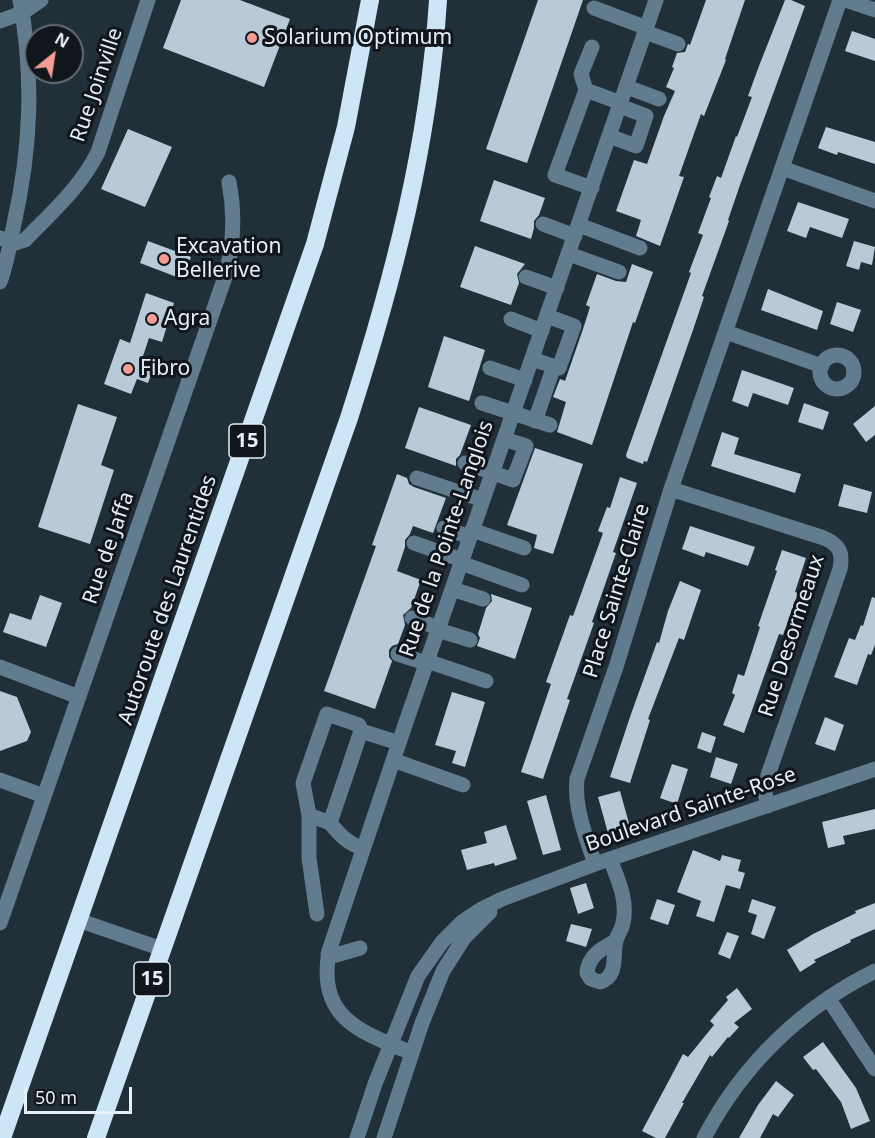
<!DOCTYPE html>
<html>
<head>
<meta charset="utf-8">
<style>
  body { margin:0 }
  #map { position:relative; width:875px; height:1138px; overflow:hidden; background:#212f39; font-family:"Noto Sans",sans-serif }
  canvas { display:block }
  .north { position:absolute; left:24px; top:24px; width:60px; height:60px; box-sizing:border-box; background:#10161b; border:2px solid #666d73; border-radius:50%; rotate:30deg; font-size:16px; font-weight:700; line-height:24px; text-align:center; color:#e6eff6 }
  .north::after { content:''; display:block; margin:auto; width:21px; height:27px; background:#f59c95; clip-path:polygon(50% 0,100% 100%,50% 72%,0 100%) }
  .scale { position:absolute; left:24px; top:1087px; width:108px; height:27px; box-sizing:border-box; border:3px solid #e6eff6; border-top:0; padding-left:8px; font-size:18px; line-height:21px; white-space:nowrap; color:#e6eff6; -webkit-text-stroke:4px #10161b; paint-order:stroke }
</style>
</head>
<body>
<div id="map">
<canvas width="875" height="1138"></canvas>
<div class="north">N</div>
<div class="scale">50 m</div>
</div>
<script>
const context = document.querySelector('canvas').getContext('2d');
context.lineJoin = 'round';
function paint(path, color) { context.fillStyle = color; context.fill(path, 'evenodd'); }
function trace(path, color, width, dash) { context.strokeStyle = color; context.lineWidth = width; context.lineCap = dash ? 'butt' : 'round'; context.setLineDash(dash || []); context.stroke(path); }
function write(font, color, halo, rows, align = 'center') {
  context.font = font + ' "Noto Sans",sans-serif'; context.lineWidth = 6; context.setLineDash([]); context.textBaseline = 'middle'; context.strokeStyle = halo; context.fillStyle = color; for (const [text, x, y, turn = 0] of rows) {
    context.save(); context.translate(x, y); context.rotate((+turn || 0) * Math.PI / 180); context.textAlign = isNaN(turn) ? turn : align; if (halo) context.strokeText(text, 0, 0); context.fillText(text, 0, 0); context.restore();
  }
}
const building = new Path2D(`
  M181,0H240L290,19L264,87L163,48Z
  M538,0H583L527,163L486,149Z
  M706,0H745L725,59L726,60L704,116L701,114L679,176L684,177L660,246L636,236L641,220L616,211L634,160L647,164L664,116L675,91L666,87L674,68L672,67L677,53L685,52L688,44L690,45Z
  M785,0H791L805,6L740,185L728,220L729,221L702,296L704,297L693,330L647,462L644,461L643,464L627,458L626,455L691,273L689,272L703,235L698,233L711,198L709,197L717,176L721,178L736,136L737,137L752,97L748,96L759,66Z
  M852,31L875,39V61L845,51Z
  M826,127L875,142V164L838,152L837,155L818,148Z
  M128,129L172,147L145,207L101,189Z
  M494,180L545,198L539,215L534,221V228L531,239L480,221Z
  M798,202L849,219L842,238L810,227L806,238L787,231Z
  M148,241L191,257L182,279L140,263Z
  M854,241L875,247L872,265L861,262L859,270L846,266Z
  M475,246L525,264L517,274L519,283L511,305L460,287Z
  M632,264L653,272L635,323L633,322L592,445L557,432L566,402L553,397L560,379L565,381L583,329L590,307L586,305L597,274L616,281L626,282Z
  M768,289L823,311L817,330L761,310Z
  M146,293L174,303L162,342L149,338L142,359L155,364L148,383L137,379L131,394L104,384L120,339L130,343Z
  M837,302L861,310L853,332L830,324Z
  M444,336L485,350L469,401L428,387Z
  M742,370L794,388L788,405L753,393L748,407L732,401Z
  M804,403L829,412L823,430L798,422Z
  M78,404L117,417L101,465L114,470L90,544L38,527Z
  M875,406V435L866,442L853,424Z
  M419,407L471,425L460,455L456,459V466L405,448Z
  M722,432L739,438L734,454L801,474L795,493L711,466Z
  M535,448L583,464L553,554L534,548L537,535L507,525Z
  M397,474L407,478L409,484L414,487L446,498L433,533L413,526L410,534L405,540V547L397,571L421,580L411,608L403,615L405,625L398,644L392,646L389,650V657L392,661L375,709L324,691L376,546L372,545Z
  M620,477L637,483L613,552L616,553L592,622L594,623L567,699L570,700L543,779L521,772L551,684L546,682L570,615L573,616L603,533L598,531L607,507L610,508Z
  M844,484L872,492L867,513L838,506Z
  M690,526L755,547L748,566L706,552L704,557L682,549Z
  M782,550L806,558L795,592L798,593L783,635L779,634L744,733L723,725L735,695L732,693L738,674L744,676L760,627L758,626L777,571L775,570Z
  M680,581L701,590L684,640L679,638L648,719L650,720L630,783L610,777L631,714L657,642L659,643L668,611Z
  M491,594L532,608L515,659L477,646L480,638L478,634L486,608L492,601Z
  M40,595L62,603L46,647L3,632L10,613L31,620Z
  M872,597L875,598V645L871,655L868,654L857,685L834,677L849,638L855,640L861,625L863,626Z
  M0,691L17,697L31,732L27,741L0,751Z
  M452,692L485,702L465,767L452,763L456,751L435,745Z
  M825,717L844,725L835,751L815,744Z
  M702,732L716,737L711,753L697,748Z
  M716,757L738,764L731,784L710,777Z
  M672,764L688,769L677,804L660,798Z
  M620,791L630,827L608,833L598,797Z
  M546,795L561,850L543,855L527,801Z
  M875,809V829L843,836L845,844L828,848L822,822Z
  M506,825L517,859L495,866L494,863L467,870L461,850L487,843L484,832Z
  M693,850L720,861L722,855L741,860L738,871L745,873L740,889L726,885L714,922L696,916L701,901L677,892Z
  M586,883L594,908L578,914L570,888Z
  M657,899L675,905L668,925L650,919Z
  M752,899L776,907L764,939L751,934L757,915L748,912Z
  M875,903V929L850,940L851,942L814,960L816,962L800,972L787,950L813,934L856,913L855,911Z
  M571,924L592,929L586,947L566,941Z
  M727,932L739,936L730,959L718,954Z
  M737,988L752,1009L734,1023L739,1027L729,1038L728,1037L712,1057L710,1055L682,1103H684L665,1138H656L642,1131L683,1054L688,1057L714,1025L710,1021L728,1000L726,997Z
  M823,1042L856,1088L870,1121L851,1129L841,1102L816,1069L813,1070L803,1057Z
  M776,1081L794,1095L778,1117L773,1114L760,1138H739L758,1105Z`);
const minor = new Path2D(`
  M845,0L875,10
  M594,8L647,28
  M0,21L22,13L41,0
  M645,32L678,44
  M627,87L659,99
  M586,90L581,74L592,47
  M609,136L636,146L646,116L620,106
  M782,168L875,201
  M592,188L555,175L586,90L621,103
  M543,224L575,236
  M579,225L640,248
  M0,238L16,243L25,240C51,213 81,187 98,152L148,0
  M569,254L619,272
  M526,277L557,288
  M0,282C7,263 10,244 14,224C31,148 34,77 20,0
  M511,319L542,331
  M726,332L822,366
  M820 372a17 17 0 1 1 34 0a17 17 0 1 1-34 0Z
  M532,359L559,368L574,326L547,316
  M490,368L525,380
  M482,403L550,425
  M535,421L554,366
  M465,463L513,480L526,446L504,439
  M417,478L483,500
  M671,489L824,538C840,545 843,553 840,569L768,775L765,793L768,806
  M444,528L470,537
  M472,530L524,548
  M414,543L462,560
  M461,563L522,585
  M452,589L483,599
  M412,618L438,628
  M438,630L470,640
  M398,654L426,663
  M427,661L486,681
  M0,667L79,697
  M393,760L463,785
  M0,780L44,796
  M309,815V858L317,914
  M330,823L309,815L303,783L327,714L359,725L361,731
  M363,848C348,844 340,835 330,823L361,731L399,743
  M610,859C618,880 628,900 623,923C622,930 617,935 616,941C612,955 619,976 600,982L591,979L587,973C588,956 602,948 616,941
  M595,864C586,837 574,808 577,779L616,667L671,489L840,0
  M78,920L162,949
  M0,923L226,274C234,243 235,213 229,182
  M328,954L336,955L360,948
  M828,998L875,1069
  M412,1053C360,1032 317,1018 329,951L405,725L656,0
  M357,1138L375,1084L418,976L442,942L462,922L480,910L502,899L595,864L875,769
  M384,1138L422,1023L443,971L464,938L490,912
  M704,1138C742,1065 802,1007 875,971`);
const highway = new Path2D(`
  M2,1138L315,244L346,127L370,0
  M96,1138L349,418C393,281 429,145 438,0`);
const markers = [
  [252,38,6,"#f59c95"],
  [164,259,6,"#f59c95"],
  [152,319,6,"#f59c95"],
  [128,369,6,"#f59c95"]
];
const shields = [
  [247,441,36],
  [152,979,36]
];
const shieldNames = [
  ["15",247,441],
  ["15",152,979]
];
const poiNames = [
  ["Solarium Optimum",264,38],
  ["Excavation",176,247],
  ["Bellerive",176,271],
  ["Agra",164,319],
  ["Fibro",140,369]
];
const streetNames = [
  ["Rue Joinville",97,85,-71],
  ["Rue de la Pointe-Langlois",447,539,-71],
  ["Rue de Jaffa",109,548,-71],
  ["Place Sainte-Claire",617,591,-73],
  ["Autoroute des Laurentides",168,600,-71],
  ["Rue Desormeaux",792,636,-72],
  ["Boulevard Sainte-Rose",691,810,-19]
];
paint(building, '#b8cad7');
trace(minor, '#627c8f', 15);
trace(highway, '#cce6f8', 18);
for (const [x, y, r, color] of markers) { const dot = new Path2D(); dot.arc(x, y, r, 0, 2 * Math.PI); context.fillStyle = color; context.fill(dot); trace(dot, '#10161b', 2); }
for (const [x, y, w] of shields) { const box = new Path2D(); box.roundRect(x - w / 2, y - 17, w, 34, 4.5); context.fillStyle = '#10161b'; context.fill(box); trace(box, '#e6eff6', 1.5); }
write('bold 20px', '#e6eff6', null, shieldNames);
write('21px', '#e6eff6', '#10161b', poiNames, 'left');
write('21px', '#e6eff6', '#10161b', streetNames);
</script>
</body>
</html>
